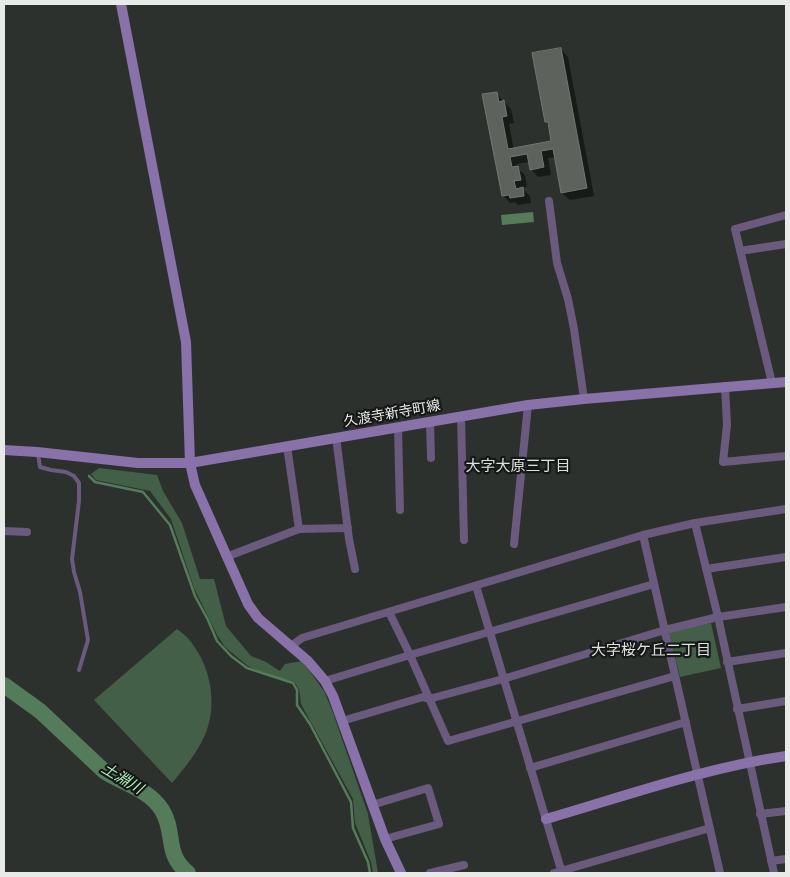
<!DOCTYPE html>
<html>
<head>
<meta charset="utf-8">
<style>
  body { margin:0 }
  #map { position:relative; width:790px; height:877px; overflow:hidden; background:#2d312d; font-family:Manrope,sans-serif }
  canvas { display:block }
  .frame { position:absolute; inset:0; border:5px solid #e8eae8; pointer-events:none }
</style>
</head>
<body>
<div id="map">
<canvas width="790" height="877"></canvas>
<div class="frame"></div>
</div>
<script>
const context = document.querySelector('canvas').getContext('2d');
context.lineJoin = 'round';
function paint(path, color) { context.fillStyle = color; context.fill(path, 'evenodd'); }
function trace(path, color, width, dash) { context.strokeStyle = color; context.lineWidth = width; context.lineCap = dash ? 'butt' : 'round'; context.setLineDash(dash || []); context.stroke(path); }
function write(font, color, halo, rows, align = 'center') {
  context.font = font + ' Manrope,"Noto Sans JP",sans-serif'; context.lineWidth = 4.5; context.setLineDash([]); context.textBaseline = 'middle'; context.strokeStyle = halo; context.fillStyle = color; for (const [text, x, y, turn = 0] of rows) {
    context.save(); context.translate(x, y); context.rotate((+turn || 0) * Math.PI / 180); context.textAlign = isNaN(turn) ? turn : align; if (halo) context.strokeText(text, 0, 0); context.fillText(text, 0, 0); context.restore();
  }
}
const green = new Path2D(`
  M99,468L157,475L163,491L182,523L200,579H214L226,626L251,656L266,662L280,671L285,664L302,661L324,691L332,710L368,814L378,873H373L371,862L355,823L353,799L301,704C300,695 300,688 294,682L264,674L248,666L225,647L217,635L194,588L171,519L150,491L96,480L91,474Z
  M711,623L721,668L680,677L669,632Z
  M177,629C182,633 188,637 191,642C213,670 219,712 201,743C193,758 182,771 172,783L94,700Z`);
const water = new Path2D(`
  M533,212L534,222L502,225L501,215Z`);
const shadow = new Path2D(`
  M561,49L568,57L594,196L570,200L562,193L555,157L548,158L551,175L538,177L531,169L529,162L517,164V168L525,175L527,187L521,188L530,196L531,203L518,205L515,202L510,203L503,195L496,93L511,109L514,123L509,124L514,150L553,142L549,125L546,122Z`);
const stream = new Path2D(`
  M89,476L95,482L143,492L170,525L195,596L208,620L217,641L231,656L247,668L293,683L297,690V705L310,724L351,802L353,828L368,862L370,873`);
const river = new Path2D(`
  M4,685L40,711L104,771C124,784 148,789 162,810C176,833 164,854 188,873`);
const building = new Path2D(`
  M561,48L587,188L561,193L553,149L541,151L544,167L530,170L527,154L510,157L512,167L518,166L521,180L514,181L516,189L523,187L524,196L510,198L509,195L502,196L482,94L497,92L499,102L504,100L507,116L502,117L508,149L551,141L548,122H545L532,53Z`);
const lane = new Path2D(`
  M38,454L40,467L51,470L66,472L74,476L79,483V501L72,559L74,572L80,592L88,640L79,670`);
const street = new Path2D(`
  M549,201L557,263L568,299L574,329L584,399
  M740,251L786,244
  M772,383L735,229L786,215
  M725,386L727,425L723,462L786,456
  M461,416L464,540
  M430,422L431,458
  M398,428L400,510
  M336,437L349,539L355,569
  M695,523L718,617L774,873
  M299,529L348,528
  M4,531L27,532
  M643,535L720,873
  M514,544L528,405
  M226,557L299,529L287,446
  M706,569L786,557
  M476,586L562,873
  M389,612L410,655L448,741L675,676
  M291,646L302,638L643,535L695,523L786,509
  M727,662L786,653
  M325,681L410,655L654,584
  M737,709L786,701
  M342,721L423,697L429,699L503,679L665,630L718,617L786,607
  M530,768L686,722
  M372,805L428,788L439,824L385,839
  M760,814L786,811
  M771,861L786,859
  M430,873L464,865
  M554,873L710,828`);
const secondary = new Path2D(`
  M121,4L186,342L190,463L195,485L248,604L258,618L308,661L325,681L333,696L385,839L401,873
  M4,450L37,452L138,463H190L528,405L584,399L786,382
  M546,819C625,796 704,768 786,756`);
const streetNames = [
  ["久渡寺新寺町線",392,414,-10]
];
const neighbourhoodNames = [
  ["大字大原三丁目",518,467],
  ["大字桜ケ丘二丁目",651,651]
];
const waterNames = [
  ["土淵川",122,779,31]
];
paint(green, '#435f47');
paint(water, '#547c5a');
paint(shadow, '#0007');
trace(stream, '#547c5a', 2.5);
trace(river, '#547c5a', 16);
paint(building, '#5d625d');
trace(building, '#727773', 1);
trace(lane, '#695a7e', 4);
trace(street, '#695a7e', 8);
trace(secondary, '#8971a9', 10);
write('14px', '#e8eae8', '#161817', streetNames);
write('15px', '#dce1dc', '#161817', neighbourhoodNames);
write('italic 15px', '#b2f4bc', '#161817', waterNames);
</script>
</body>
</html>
